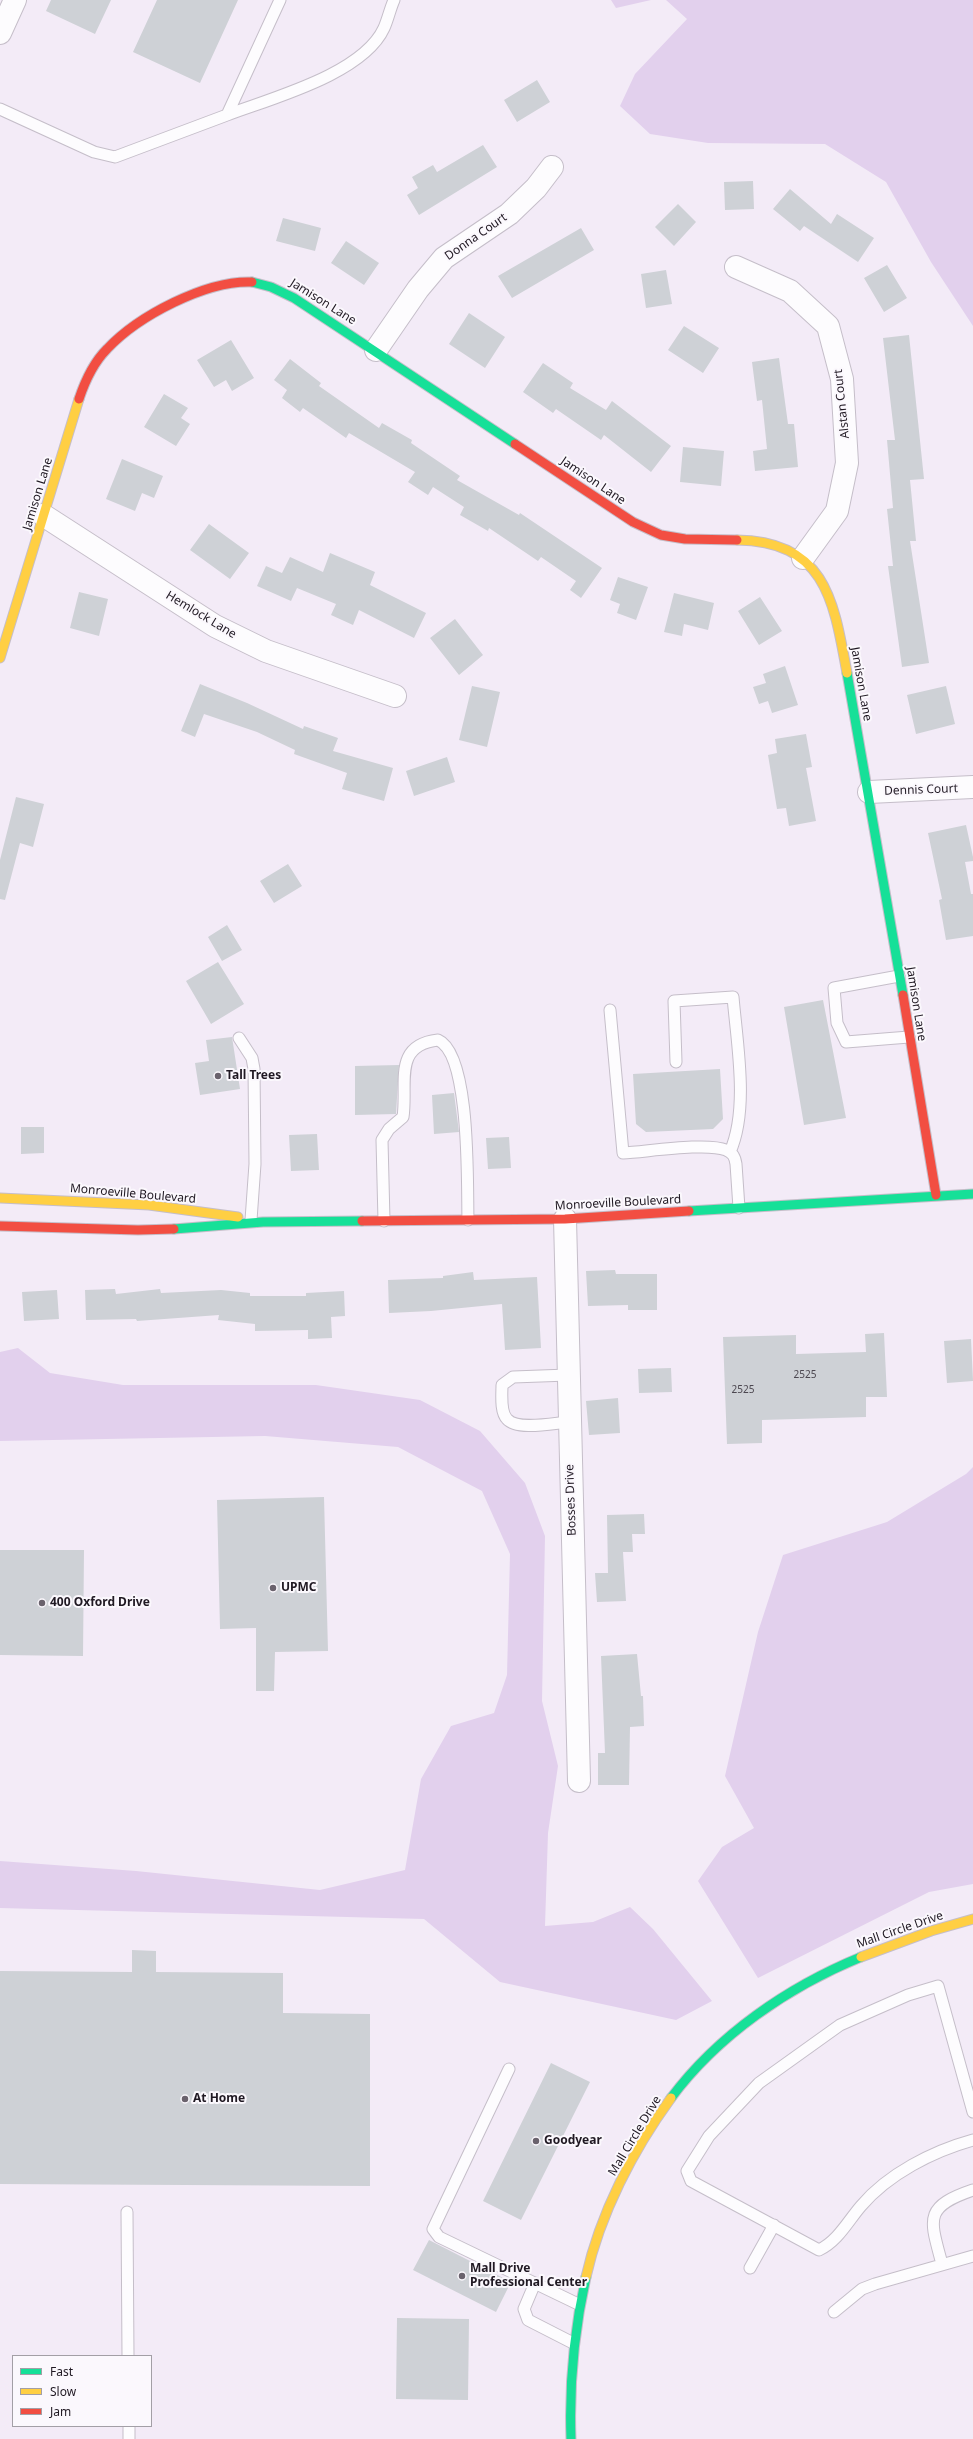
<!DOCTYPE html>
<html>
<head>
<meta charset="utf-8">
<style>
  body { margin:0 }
  #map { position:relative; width:973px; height:2439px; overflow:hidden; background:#f3ebf7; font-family:"Noto Sans",sans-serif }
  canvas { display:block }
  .legend { position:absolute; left:12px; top:2355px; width:140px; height:72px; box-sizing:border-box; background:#fbf8fd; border:1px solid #a39fa6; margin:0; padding:5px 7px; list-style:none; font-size:12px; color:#201923 }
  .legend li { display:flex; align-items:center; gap:8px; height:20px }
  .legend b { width:20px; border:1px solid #a39fa6 }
</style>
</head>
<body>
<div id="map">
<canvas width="973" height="2439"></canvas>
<ul class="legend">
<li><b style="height:5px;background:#16e098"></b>Fast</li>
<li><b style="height:5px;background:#ffcf43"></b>Slow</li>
<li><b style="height:5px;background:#f24e42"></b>Jam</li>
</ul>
</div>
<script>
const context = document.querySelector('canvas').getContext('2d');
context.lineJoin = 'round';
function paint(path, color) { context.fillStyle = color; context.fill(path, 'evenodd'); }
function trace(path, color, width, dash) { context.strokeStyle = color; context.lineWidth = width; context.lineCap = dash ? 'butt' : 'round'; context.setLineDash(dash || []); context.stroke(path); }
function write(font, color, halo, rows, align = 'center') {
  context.font = font + ' "Noto Sans",sans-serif'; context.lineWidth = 4; context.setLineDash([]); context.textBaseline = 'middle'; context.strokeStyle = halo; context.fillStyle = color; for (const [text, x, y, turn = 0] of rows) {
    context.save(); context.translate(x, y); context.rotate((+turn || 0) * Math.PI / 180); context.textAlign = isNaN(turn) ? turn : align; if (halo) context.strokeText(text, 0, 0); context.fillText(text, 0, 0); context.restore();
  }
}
const green = new Path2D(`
  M611,0H651L616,8Z
  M666,0H973V326L931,262L886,182L825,144L708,143L650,134L620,106L635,74L687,19Z
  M18,1348L50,1373L123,1385H316L420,1400L480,1431L525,1483L545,1536L542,1701L558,1766L548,1833L545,1926L593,1922L630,1907L653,1929L712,2001L676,2020L500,1982L424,1919L0,1908V1861L136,1871L320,1890L405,1870L421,1779L451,1726L494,1713L507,1675L510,1554L482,1491L398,1447L265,1436L0,1441V1352Z
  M973,1467V1884L929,1892L758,1978L698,1881L722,1847L754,1828L725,1776L758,1632L783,1555L887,1522L966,1474Z`);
const building = new Path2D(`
  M51,0H111L95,34L46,11Z
  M157,0H238L200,83L133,52Z
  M537,80L550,102L517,122L504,100Z
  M483,145L497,167L419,215L407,195L418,188L412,177L433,165L437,172Z
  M753,181L754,209L725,210L724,182Z
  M790,189L831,224L837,214L874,238L858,262L804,226L800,231L773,209Z
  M678,204L696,222L674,246L655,227Z
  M283,218L321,228L315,251L276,241Z
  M581,228L594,250L512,298L498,276Z
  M346,241L379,263L364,285L331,263Z
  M887,265L907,298L884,312L864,278Z
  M666,270L672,304L646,308L641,274Z
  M469,313L505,337L485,368L449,344Z
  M684,326L719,348L703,373L668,350Z
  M909,335L924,479L910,480L916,541H910L929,663L902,667L888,566H893L887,509L893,508L887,440H895L883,338Z
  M231,340L254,378L232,391L226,380L214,387L197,360Z
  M779,358L788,424H794L798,467L755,471L753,451L767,449L762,400L757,401L752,362Z
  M290,359L321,383L319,386L379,428L382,423L412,440L411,443L460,476L457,480L519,515L520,513L602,568L581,598L570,590L576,581L541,557L538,561L489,528L488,531L460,515L464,507L433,487L428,495L408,482L415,472L349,433L346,438L303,408L300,412L282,398L287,390L274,380Z
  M543,363L573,383L570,388L606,410L612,401L671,446L651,472L604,435L601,440L556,409L553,413L523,392Z
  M164,394L188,408L181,418L190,424L176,446L144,427Z
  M683,447L724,451L721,486L680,482Z
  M122,459L163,476L154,498L142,493L135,511L106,499Z
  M209,524L249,553L230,579L190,550Z
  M330,553L375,572L370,585L426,613L414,638L359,610L353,625L331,615L336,604L297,588L291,601L257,586L266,566L282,573L290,557L323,572Z
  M618,577L648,587L636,620L617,613L620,604L610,600Z
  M79,592L108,599L99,636L70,628Z
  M674,593L714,603L708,630L684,624L682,636L664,632Z
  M760,597L782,631L759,645L738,611Z
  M455,619L483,655L459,675L430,638Z
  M785,666L798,705L772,713L768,701L759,704L753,687L766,683L763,674Z
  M200,684L247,703L303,729L304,726L338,738L333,751L393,768L384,801L342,789L347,773L294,754L295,750L257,732L204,714L195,737L181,731Z
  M472,686L500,692L487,747L459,740Z
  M946,686L955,724L916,734L907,695Z
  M806,734L812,767L806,768L816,821L789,826L786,808L777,809L768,755L777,753L775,739Z
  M447,757L455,782L414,796L406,771Z
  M16,797L44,804L33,847L20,843L5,900L0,899V860Z
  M966,825L973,857V861L965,862L971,894H973V936L946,940L939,900L942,899L928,833Z
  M288,864L302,886L274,903L260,881Z
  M227,925L242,950L222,961L208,937Z
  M218,962L244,1004L211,1024L186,981Z
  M823,1000L846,1118L804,1125L784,1007Z
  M232,1037L240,1089L200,1095L195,1063L209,1061L206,1040Z
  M399,1065L396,1114L355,1115V1066Z
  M720,1069L723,1119L713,1129L646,1132L636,1124L633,1074Z
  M454,1093L459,1132L434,1134L432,1095Z
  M21,1127H44V1153L21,1154Z
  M317,1134L319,1170L291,1171L289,1135Z
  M509,1137L511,1168L488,1169L486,1138Z
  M615,1270L616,1274H657V1310H628V1305L588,1306L586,1271Z
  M473,1272L474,1280L537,1277L541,1348L505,1350L502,1304L431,1311L389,1313L388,1280L443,1278V1276Z
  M115,1289L116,1294L160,1289L161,1293L221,1290L250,1293V1296H306V1293L344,1291L345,1316L331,1317L332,1338L308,1339V1330L255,1331V1324L218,1320L219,1315L137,1321L136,1319L86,1320L85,1290Z
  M57,1290L59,1319L24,1321L22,1292Z
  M884,1333L887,1397H866V1417L762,1420V1443L727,1444L723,1337L796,1335V1354L866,1352L865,1334Z
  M971,1339L973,1381L947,1383L944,1341Z
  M671,1368L672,1392L639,1393L638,1369Z
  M618,1398L620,1433L589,1435L586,1401Z
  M324,1497L328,1651L275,1652L274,1691H256V1628L220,1629L217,1500Z
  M644,1514L645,1534H632L633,1552H623L626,1601L597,1602L595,1573H608L607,1515Z
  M0,1550H84L83,1656L0,1655Z
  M637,1654L641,1696H643L644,1726L630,1727L629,1785H598V1753H605L601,1656Z
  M132,1950L156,1951V1972L283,1973V2013L370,2014V2186L0,2184V1971L132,1972Z
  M551,2063L590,2082L521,2220L483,2201Z
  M429,2240L511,2282L496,2312L413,2270Z
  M397,2318L469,2319L468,2400L396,2399Z`);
const lane = new Path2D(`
  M280,0L227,115C272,98 363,74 384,28C388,19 390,9 394,0
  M0,109L94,152L115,157L227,115
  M899,976L834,988L837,1023L846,1042L909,1037
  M610,1010L623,1153C646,1152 706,1142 726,1150C733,1153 735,1157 736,1164L739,1208
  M239,1038L252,1058L254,1069L255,1164L251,1220
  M676,1062L674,1001L733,997C737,1044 749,1109 730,1152
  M384,1221L382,1140L389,1129L403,1117C408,1084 392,1045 438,1040C471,1054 467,1186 468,1220
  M568,1375L513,1377L502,1385C502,1394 500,1412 507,1419C517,1431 554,1423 569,1422
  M509,2069L433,2229L439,2237L578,2304
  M973,2112L938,1986L908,1995L840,2025L759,2083L709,2136L687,2171L691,2181L819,2250C838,2241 848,2221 861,2206C888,2174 933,2151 973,2140
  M127,2212L128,2356
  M942,2264C930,2219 923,2207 973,2190
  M750,2268L774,2225
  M535,2283L524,2309L528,2320L573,2343
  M834,2312L862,2289L875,2284L973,2256
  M129,2426V2439`);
const street = new Path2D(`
  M0,33L15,0
  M736,267L790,291L828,326L842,379L847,463L837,511L803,558
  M376,350L418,289L444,258L509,214L536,188L552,167
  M43,515L215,626L266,651L395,696
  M869,792L973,787
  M565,1219L579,1781`);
const fast = new Path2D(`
  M252,282L271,287L294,298L515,444
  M847,673L903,995
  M689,1211L973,1194
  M174,1229L263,1222L362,1221
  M671,2098C718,2035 788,1987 861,1957
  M571,2439C569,2384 574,2331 586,2277`);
const slow = new Path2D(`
  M737,540C826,541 834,602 847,673
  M0,658L79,399
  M0,1198L149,1205L238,1217
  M861,1957L931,1931L973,1919
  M586,2277C600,2214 633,2150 671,2098`);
const jam = new Path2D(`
  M79,399C85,381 93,363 107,349C138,316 206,280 252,282
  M515,444L633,522L661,535L685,539L737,540
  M903,995L936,1195
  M362,1221L565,1219L689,1211
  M0,1226L138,1230L174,1229`);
const markers = [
  [218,1076,4,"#6a626d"],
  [273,1588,4,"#6a626d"],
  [42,1603,4,"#6a626d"],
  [185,2099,4,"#6a626d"],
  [536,2141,4,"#6a626d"],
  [462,2276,4,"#6a626d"]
];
const numberNames = [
  ["2525",805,1375],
  ["2525",743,1390]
];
const streetNames = [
  ["Donna Court",476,237,-35],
  ["Jamison Lane",323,302,32],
  ["Alstan Court",842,404,-96],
  ["Jamison Lane",593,481,34],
  ["Jamison Lane",38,494,-73],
  ["Hemlock Lane",201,615,31],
  ["Jamison Lane",861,684,80],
  ["Dennis Court",921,790,-2],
  ["Jamison Lane",916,1004,81],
  ["Monroeville Boulevard",133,1194,5],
  ["Monroeville Boulevard",618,1203,-3],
  ["Bosses Drive",571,1500,-92],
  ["Mall Circle Drive",900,1930,-19],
  ["Mall Circle Drive",635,2136,-59]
];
const poiNames = [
  ["Tall Trees",226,1076],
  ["UPMC",281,1588],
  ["400 Oxford Drive",50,1603],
  ["At Home",193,2099],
  ["Goodyear",544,2141],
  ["Mall Drive",470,2269],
  ["Professional Center",470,2283]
];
paint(green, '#e2d0ed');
paint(building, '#ced1d6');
trace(lane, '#c5bec9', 13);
trace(street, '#c5bec9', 24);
trace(fast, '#c5bec9', 11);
trace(slow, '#c5bec9', 11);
trace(jam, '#c5bec9', 11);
trace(lane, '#fdfcfe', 11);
trace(street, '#fdfcfe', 22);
trace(fast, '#16e098', 9);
trace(slow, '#ffcf43', 9);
trace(jam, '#f24e42', 9);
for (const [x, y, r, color] of markers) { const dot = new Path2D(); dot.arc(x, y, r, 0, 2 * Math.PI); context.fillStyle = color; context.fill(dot); trace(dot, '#fbf8fd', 1.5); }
write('10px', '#4c4750', null, numberNames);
write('12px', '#201923', '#fbf8fd', streetNames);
write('bold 12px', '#201923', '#fbf8fd', poiNames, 'left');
</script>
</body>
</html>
